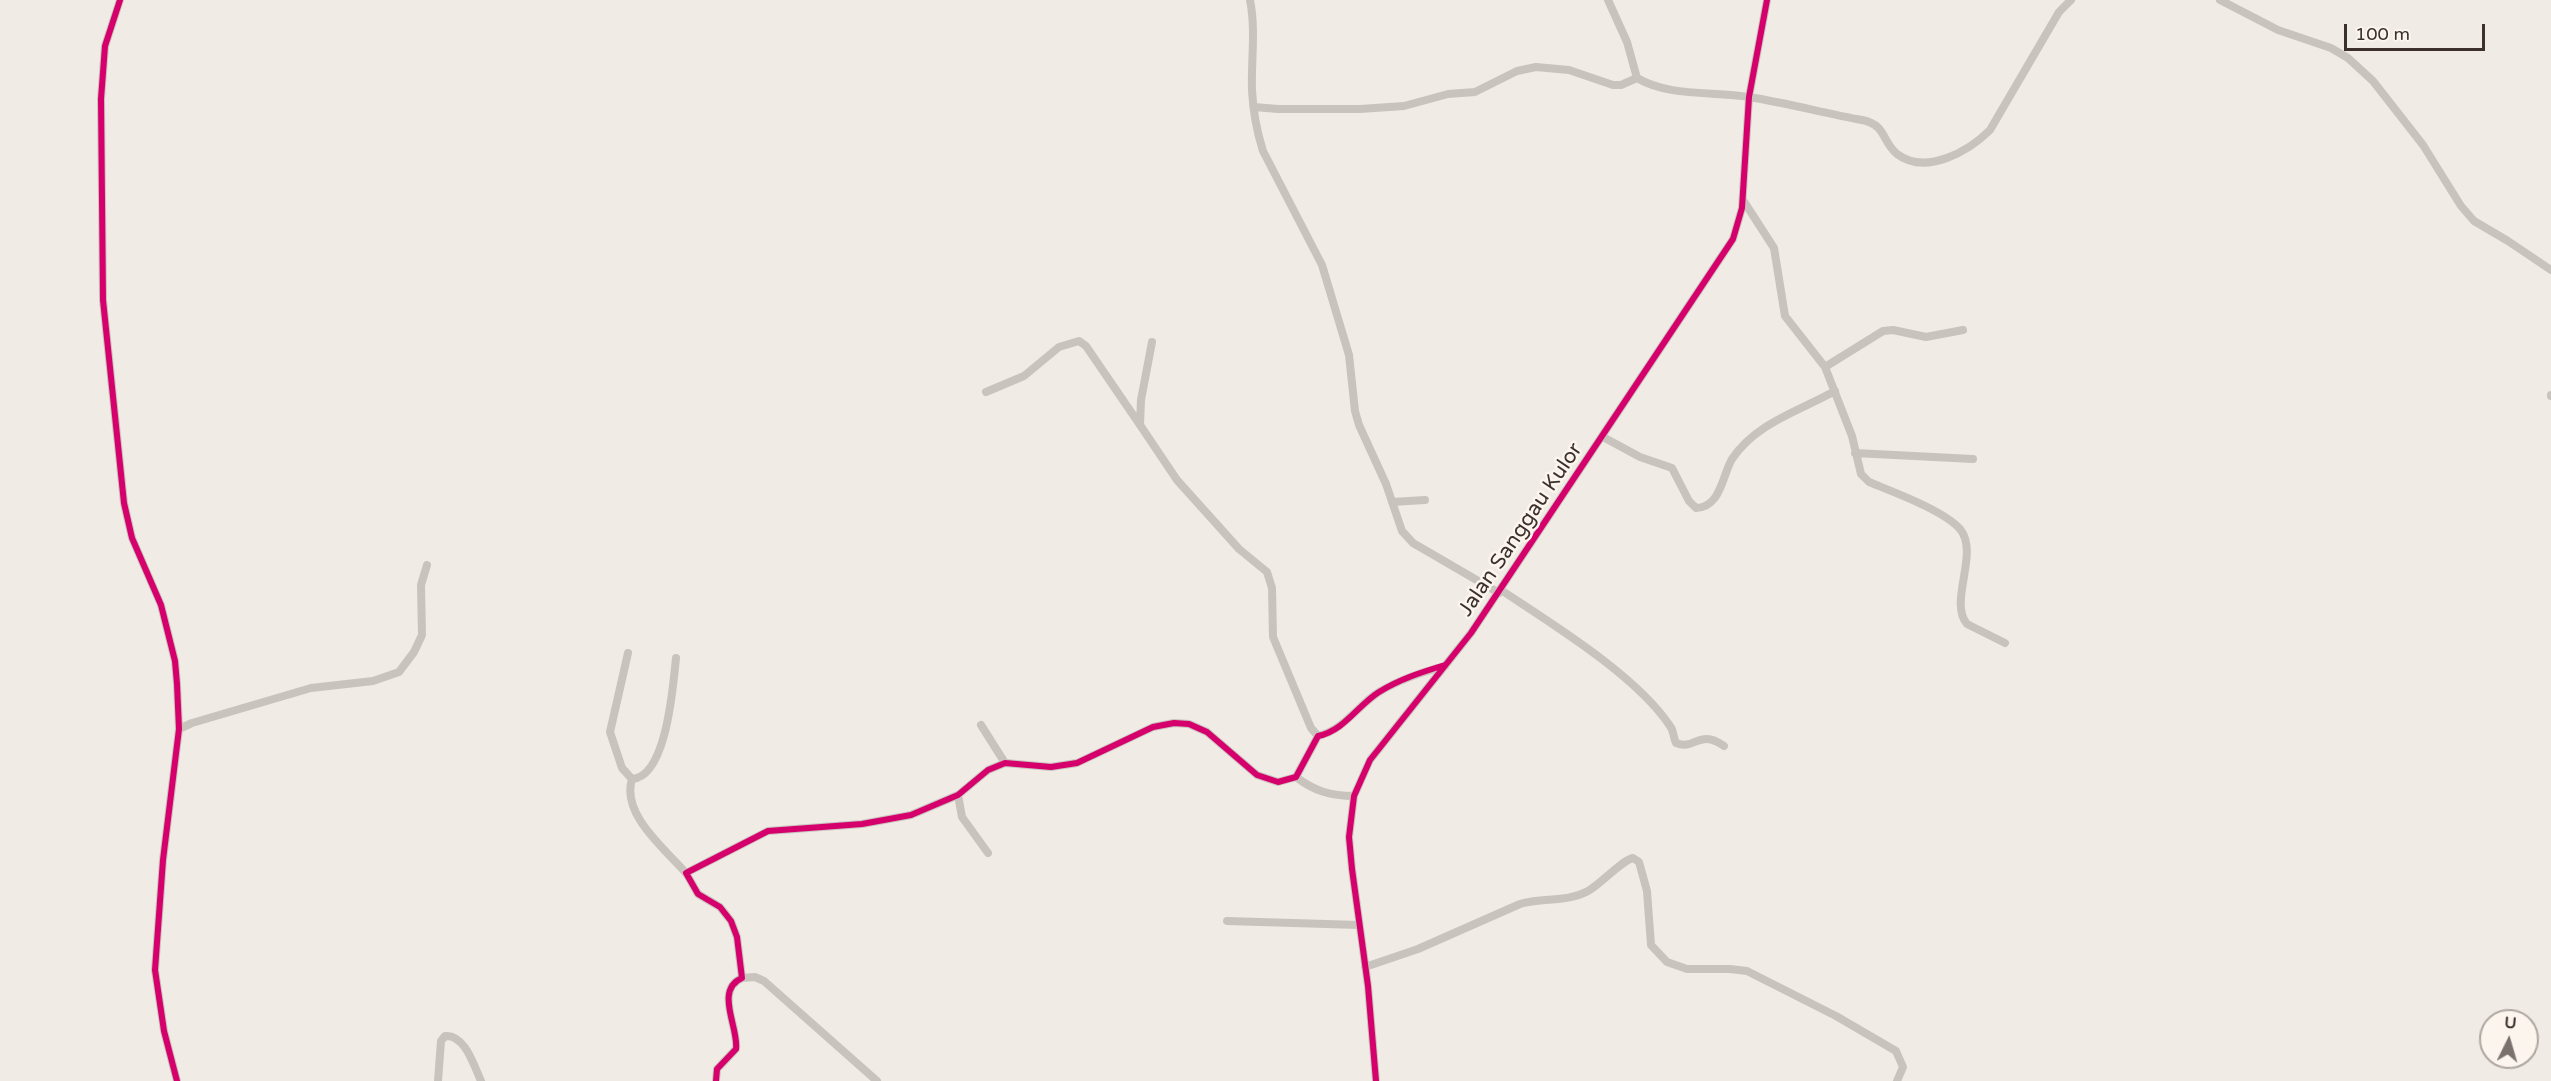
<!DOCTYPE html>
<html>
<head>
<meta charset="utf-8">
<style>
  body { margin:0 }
  #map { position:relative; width:2551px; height:1081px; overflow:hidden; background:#f0ebe5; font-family:"Varela Round",sans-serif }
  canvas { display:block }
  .north { position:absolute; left:2479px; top:1009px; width:60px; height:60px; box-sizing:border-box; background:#fbf5ee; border:2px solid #aea6a0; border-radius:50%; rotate:5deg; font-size:16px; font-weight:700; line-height:24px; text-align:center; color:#3b302b }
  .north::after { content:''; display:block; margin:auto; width:21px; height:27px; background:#7a716c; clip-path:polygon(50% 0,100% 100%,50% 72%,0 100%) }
  .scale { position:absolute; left:2344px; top:24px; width:141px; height:27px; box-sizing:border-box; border:3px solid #3b302b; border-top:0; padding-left:8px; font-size:18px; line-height:21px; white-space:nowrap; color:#3b302b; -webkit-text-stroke:4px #fbf5ee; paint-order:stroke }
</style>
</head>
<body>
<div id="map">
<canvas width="2551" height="1081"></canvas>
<div class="north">U</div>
<div class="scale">100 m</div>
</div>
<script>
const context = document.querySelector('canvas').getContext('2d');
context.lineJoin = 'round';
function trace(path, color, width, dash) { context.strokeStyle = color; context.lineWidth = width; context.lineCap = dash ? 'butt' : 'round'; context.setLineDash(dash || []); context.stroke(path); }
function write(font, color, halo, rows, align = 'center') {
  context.font = font + ' "Varela Round",sans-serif'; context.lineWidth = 5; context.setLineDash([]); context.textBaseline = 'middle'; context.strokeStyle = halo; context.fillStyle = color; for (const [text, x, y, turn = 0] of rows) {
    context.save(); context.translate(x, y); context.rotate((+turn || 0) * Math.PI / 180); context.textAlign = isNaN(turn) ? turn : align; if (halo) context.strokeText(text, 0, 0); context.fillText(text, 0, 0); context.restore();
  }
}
const street = new Path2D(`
  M120,0L105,46L101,99L103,300L124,503L132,538L161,605L175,661L177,684L179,729L163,860L155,970L164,1031L177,1081
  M1250,0C1256,30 1251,60 1252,90C1253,111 1257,132 1263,151L1322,265L1349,355L1355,411L1359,425L1386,484L1402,531L1413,543L1499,593
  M1608,0L1627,42L1637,78
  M2220,0L2278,30L2331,48L2348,58L2373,81L2423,145L2461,206L2474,221L2508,241L2551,270
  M1254,107L1278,109H1360L1404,106L1448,94L1475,92L1517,71L1536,67L1569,70L1613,85H1621L1637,78C1669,97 1713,91 1749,97C1787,103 1824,113 1862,120C1887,125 1881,141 1897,154C1926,176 1969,151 1990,130L2059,12L2071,0
  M1743,200L1774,248L1785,316L1825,367L1852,436L1861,474L1869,482C1893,492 1943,510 1960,529C1980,553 1948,602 1967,624L2005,643
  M1152,342L1141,400L1140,425L1177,480L1239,549L1267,572L1272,588L1273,637L1311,728L1318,736
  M1825,367L1883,331L1893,330L1926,337L1963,330
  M986,392L1024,376L1059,347L1079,341L1086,346L1140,425
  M2551,395V396
  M1603,437L1640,457L1672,468L1689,501L1696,508C1721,507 1722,476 1732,459C1756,423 1799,411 1835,391
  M1855,453L1973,459
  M1392,502L1425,500
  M1501,590C1552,624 1636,675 1670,726C1674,731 1673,737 1676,743C1695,751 1699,728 1724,746
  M628,653L610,732L622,768L632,779
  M981,725L1005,763
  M179,729L192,723L311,688L373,681L399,672L414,652L422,635L421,585L427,565
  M1296,777C1314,791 1331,796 1354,796
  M632,779C667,777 673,685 676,658
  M632,779C621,814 664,848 686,873
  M958,795L962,817L988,853
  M1227,921L1359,925
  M1365,967L1418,949L1520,904C1543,897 1566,903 1588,891C1602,883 1621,861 1633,858L1639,862L1647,891L1651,945L1667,962L1687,969H1730L1747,971L1836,1016L1896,1051L1903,1067L1897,1081
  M742,978L755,977L764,981L877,1081
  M438,1081L441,1041L445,1036C465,1034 474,1066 481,1081
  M716,1081L717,1069L736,1049C739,1028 714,990 742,978L737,937L731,921L720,907L698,894L686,873L768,831L862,824L911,815L958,795L988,770L1005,763L1051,767L1077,763L1153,727L1174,723L1189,724L1207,732L1257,775L1278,782L1296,777L1318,736C1343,731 1358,705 1379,692C1400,679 1422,672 1445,666
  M1376,1081L1368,986L1352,869L1349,837L1354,796L1370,760L1471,633L1733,239L1742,208L1749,97L1767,0`);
const cycleway = new Path2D(`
  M120,0L105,46L101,99L103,300L124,503L132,538L161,605L175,661L177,684L179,729L163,860L155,970L164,1031L177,1081
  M716,1081L717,1069L736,1049C739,1028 714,990 742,978L737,937L731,921L720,907L698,894L686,873L768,831L862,824L911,815L958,795L988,770L1005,763L1051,767L1077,763L1153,727L1174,723L1189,724L1207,732L1257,775L1278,782L1296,777L1318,736C1344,731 1358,705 1379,692C1400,679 1422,672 1445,665
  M1376,1081L1368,986L1352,869L1349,837L1354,796L1370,760L1471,633L1733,239L1742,208L1749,97L1767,0`);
const streetNames = [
  ["Jalan Sanggau Kulor",1521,530,-56]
];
trace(street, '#c9c3be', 8);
trace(cycleway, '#d6006c', 6);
write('21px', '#3b302b', '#fbf5ee', streetNames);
</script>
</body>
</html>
